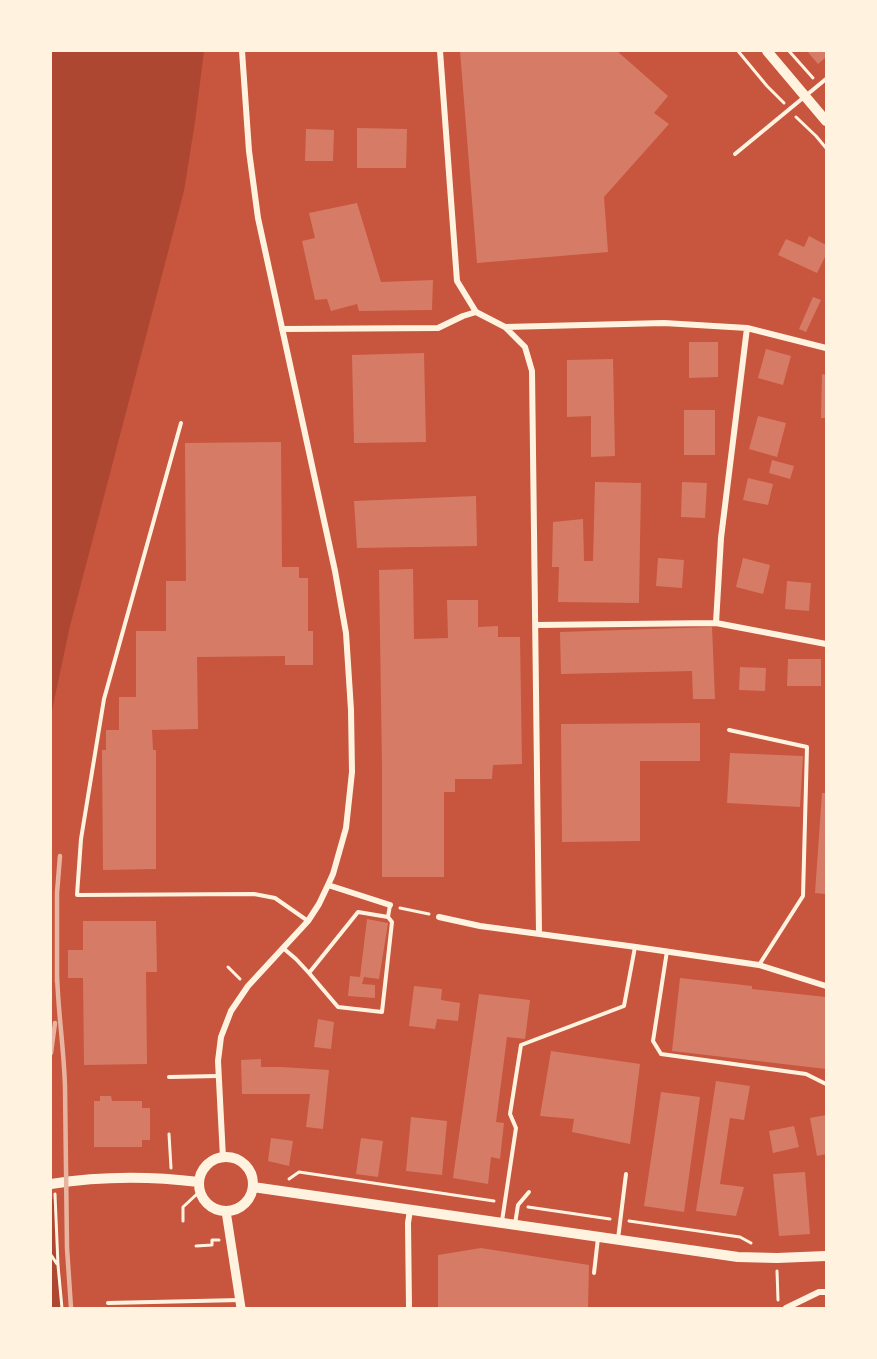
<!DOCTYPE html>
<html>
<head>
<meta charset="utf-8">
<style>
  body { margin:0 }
  #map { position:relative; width:877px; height:1359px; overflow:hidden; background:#c8553d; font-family:Overpass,sans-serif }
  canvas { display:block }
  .frame { position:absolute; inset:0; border:52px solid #fff3e0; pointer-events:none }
</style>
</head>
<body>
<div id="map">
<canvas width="877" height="1359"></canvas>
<div class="frame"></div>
</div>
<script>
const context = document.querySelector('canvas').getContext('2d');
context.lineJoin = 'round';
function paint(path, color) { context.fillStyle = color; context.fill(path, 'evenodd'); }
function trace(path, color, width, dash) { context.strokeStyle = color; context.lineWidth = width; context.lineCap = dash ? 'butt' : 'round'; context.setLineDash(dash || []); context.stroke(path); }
const green = new Path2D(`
  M51,51H204L195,122L184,191L70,626L51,715Z
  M57,1198L59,1255L64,1308H51V1199Z`);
const building = new Path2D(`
  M460,51H617L668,96L654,113L669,124L604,197L608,252L477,263Z
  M807,51H826V57L818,64Z
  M357,128L407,129L406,168H357Z
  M306,129L334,130L333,161H305Z
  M357,203L381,282L433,280L432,310L359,311L357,304L331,311L327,299L315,300L302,241L315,238L309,213Z
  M809,236L826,245V255L817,273L778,255L786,239L804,247Z
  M813,297L821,300L806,332L799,329Z
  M689,342H718V377L689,378Z
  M766,349L791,356L783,385L758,378Z
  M424,353L426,442L354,443L352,355Z
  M613,359L615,456L591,457V416L567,417V360Z
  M822,374L826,375V418H821Z
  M684,410H715V455H684Z
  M758,416L786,423L777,457L749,449Z
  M281,442L282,567H299V578H308V631H313V665H285V656L197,657L198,729L152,730L153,750H156V869L103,870L102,750H106V730H119V697H136V631H166V581H186L185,443Z
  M772,460L794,466L790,479L769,473Z
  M748,478L773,484L768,505L743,500Z
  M595,482L641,483L639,603L558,602L559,567H552L553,522L583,519L584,561H593Z
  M682,482L707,483L705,518L681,517Z
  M476,496L477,546L357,548L354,501Z
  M658,558L684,560L682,588L656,586Z
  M743,558L770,565L763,594L736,587Z
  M413,569L414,639L448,638L447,600H478V627L498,626V637H520L522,764L493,765L492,779H455V792H444V877H382V767L379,570Z
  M787,581L811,583L809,611L785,609Z
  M712,627L715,699H693L692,671L561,674L560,632Z
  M788,659H821V686H787Z
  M740,667L766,668L765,691L739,690Z
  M700,723V761H640V841L562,842L561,724Z
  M730,753L803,756L800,807L727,803Z
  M822,793H826V894L815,893Z
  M367,919L388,923L379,979L364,977L362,984L375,985V998L348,996L350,976L360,977Z
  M83,921H156L157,972H146L147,1064L84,1065L83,978H68V950H83Z
  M680,978L752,986V989L826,997V1069L672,1051Z
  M414,986L442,989L441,1000L460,1003L458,1021L437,1019L435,1029L409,1026Z
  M479,994L530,1000L525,1039L507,1037L496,1122L504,1123L500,1159L491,1157L488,1184L453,1178Z
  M318,1019L334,1022L331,1049L314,1047Z
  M551,1051L640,1064L630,1144L572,1132L574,1119L540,1116Z
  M261,1059V1067H281L329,1070L323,1129L306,1127L310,1094H242L241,1060Z
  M716,1081L750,1086L744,1120L730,1118L720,1184L744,1187L736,1216L696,1211Z
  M661,1092L700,1097L684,1212L644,1206Z
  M100,1096H111L112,1101H142V1108H150V1140H142V1147H94V1101H100Z
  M826,1115V1154L817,1156L810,1118Z
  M411,1117L447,1121L442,1175L406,1171Z
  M794,1126L799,1147L773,1153L769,1131Z
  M271,1138L293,1141L289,1166L268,1161Z
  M361,1138L383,1141L378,1177L356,1174Z
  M805,1172L810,1234L779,1236L773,1174Z
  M481,1248L589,1265L588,1308H438V1255Z`);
const path = new Path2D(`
  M738,51L767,86L784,103
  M789,51L813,78
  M796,117L816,136L826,148
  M400,908L429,914
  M228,967L240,979
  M169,1134L171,1168
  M289,1179L299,1172L494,1201
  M55,1194L58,1265L62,1308
  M528,1207L610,1219
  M183,1221V1207L197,1194
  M629,1221L740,1237L751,1243
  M196,1246L212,1245V1240H219
  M51,1255L57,1264
  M777,1271L778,1300`);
const service = new Path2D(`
  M735,154L826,79
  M181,423L104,699L81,839L77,895L254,894L275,898L308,921
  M729,730L807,747L803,896L759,965
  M388,917L358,912L309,973L338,1007L382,1012L392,922L388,917L390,905
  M283,948L296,959L309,973
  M667,951L653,1041L661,1054L806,1074L826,1084
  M169,1077L218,1076
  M502,1221L516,1128L510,1114L521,1045L624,1006L635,947
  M515,1224L518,1205L529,1192
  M618,1239L626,1174
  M594,1273L598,1238
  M108,1303L240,1300`);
const minor = new Path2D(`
  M440,51L457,281L476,312L505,327L525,347L532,371L539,933
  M505,327L664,323L747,328L826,348
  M282,329L438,328L463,316L476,312
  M716,623L721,538L747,328
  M536,625L716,623L826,644
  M328,885L390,905
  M439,917L480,926L636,947L759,965L826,986
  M223,1158L218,1061L221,1037L231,1011L248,986L308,921L319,904L328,885L333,874L346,828L352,772L351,710L346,633L335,571L258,218L249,151L242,51
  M409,1308L408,1223L410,1210
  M786,1308L819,1292H826`);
const tertiary = new Path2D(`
  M226,1211L241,1308`);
const secondary = new Path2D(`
  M767,51L826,121
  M199 1184a27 27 0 1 1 54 0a27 27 0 1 1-54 0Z
  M51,1184C100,1176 150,1176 199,1182
  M253,1187L738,1257L777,1258L826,1256`);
const rail = new Path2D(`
  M57,974C58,1012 64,1049 65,1087L67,1248L71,1308
  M57,982V893L60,856
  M51,1053L55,1023`);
paint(green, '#ae4732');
paint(building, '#d67c66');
trace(path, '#fff3e0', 3);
trace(service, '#fff3e0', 4);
trace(minor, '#fff3e0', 6);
trace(tertiary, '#fff3e0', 9);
trace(secondary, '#fff3e0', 10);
trace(rail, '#e9b49f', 4.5);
</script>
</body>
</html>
